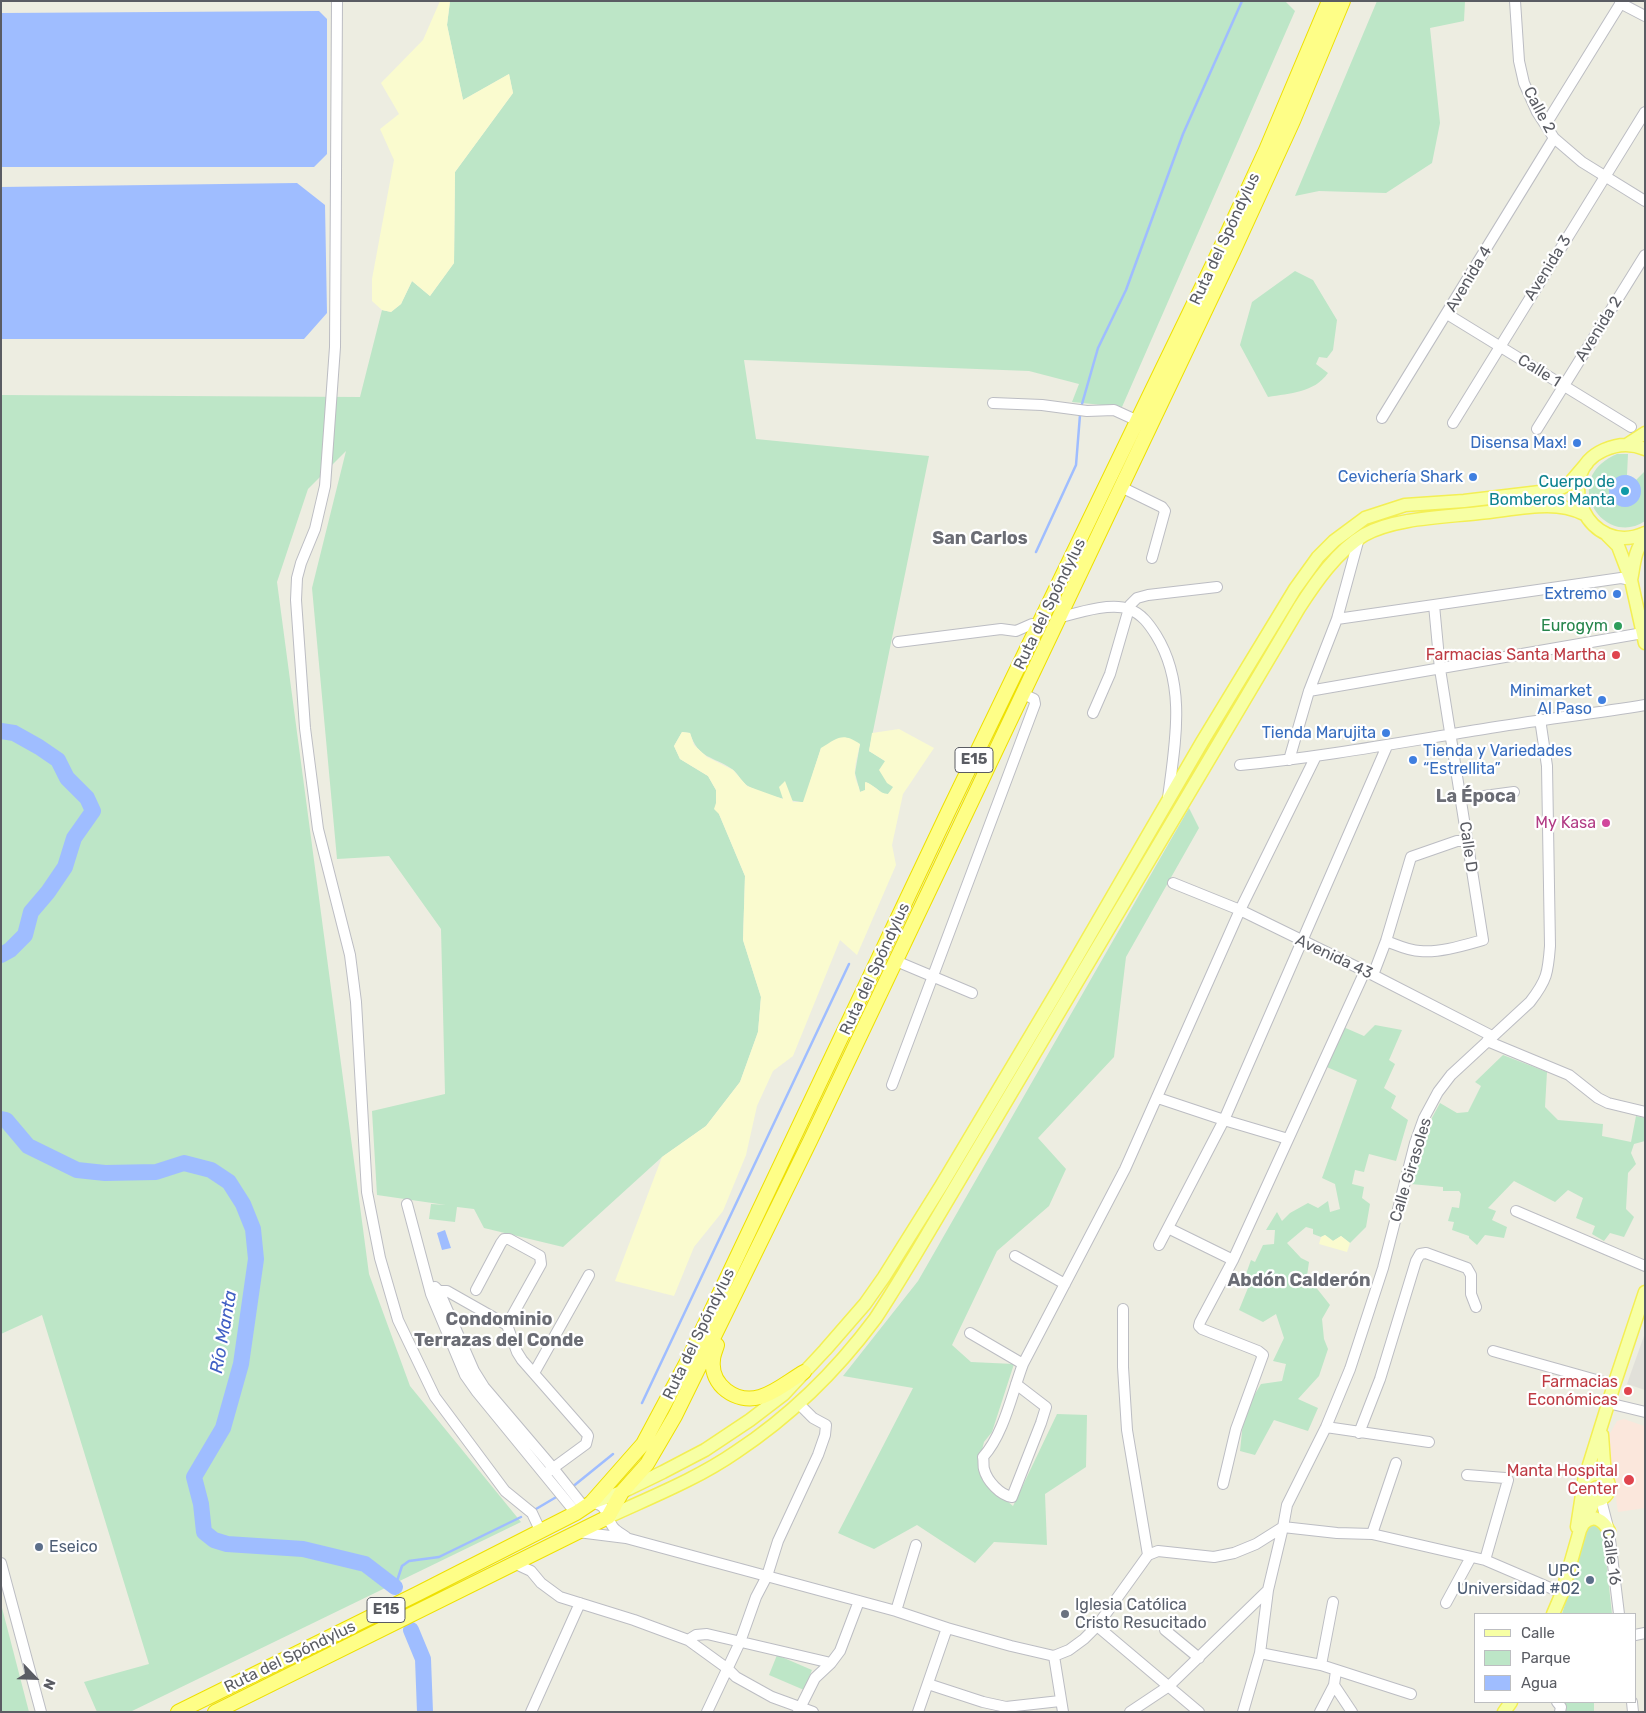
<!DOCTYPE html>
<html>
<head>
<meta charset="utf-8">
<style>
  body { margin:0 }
  #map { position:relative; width:1646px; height:1713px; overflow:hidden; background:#edede1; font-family:Rubik,sans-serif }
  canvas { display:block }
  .frame { position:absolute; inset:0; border:2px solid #5a5c63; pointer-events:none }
  .legend { position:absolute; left:1474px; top:1613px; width:162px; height:90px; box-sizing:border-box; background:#fff; border:1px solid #bdbec1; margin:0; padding:6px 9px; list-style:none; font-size:15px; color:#5a5c63 }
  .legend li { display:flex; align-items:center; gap:10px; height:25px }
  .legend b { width:25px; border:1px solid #bdbec1 }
  .north { position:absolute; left:10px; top:1653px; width:50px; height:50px; -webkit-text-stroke:4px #fff; paint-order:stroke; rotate:114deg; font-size:14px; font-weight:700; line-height:20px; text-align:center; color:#5a5c63 }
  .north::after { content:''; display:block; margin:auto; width:18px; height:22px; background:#5a5c63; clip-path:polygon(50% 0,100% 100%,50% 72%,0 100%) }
</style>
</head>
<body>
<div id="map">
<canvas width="1646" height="1713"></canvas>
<div class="frame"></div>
<ul class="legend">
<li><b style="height:6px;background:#f7ffa4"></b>Calle</li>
<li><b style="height:14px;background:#bde6c7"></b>Parque</li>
<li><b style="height:14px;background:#9fbdff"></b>Agua</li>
</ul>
<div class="north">N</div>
</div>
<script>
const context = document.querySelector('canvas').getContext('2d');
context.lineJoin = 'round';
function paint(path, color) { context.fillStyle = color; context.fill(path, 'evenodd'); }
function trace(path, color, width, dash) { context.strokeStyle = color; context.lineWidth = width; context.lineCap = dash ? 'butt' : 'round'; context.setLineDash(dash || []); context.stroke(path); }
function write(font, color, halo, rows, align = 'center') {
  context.font = font + ' Rubik,sans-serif'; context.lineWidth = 4.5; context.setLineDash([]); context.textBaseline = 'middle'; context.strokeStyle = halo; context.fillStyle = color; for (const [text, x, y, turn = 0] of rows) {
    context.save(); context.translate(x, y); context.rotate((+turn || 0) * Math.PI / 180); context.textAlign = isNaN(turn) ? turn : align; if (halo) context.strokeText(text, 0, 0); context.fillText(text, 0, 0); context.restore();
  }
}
const industrial = new Path2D(`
  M1645,1333V1390L1627,1384Z`);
const medical = new Path2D(`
  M1624,1419L1644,1426L1645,1508L1618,1512L1609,1452V1435L1617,1421Z`);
const green = new Path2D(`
  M450,1H1285L1295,11L1122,407L1072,402L1079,384L1029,371L744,360L756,439L929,456L869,751L885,761L894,788L888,794H883L876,788L866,782V790L860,792L855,773L860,744L821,748L804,802C791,802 759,793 748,786C741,782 738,773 732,769C713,756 698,759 690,733L682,732L674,746L680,759L708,776L716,790V803L719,814L745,876L743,940L761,997L758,1032L740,1082L706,1126L662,1157L563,1247L484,1228L474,1209L457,1207L455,1222L429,1219L431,1204L446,1205L377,1195L372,1111L445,1094L441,929L389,856L337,859L312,588L346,451L308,489L277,582L369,1274L410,1386L521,1522L130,1712H97L84,1682L149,1664L42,1315L1,1334V395L360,397L382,310L391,312L401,304L412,281L430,296L454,263L455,172L513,93L509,74L463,100L447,25Z
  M1377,1H1465L1464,21L1430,28L1440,123L1432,163L1386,193L1319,191L1295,196Z
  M1295,271L1313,280L1337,320L1333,350L1327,358L1319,357L1316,364L1328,373C1314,393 1290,393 1268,397L1240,345L1252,302Z
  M1617,454H1628L1627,475L1636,480L1645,471V521C1604,549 1558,479 1617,454Z
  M1189,808L1199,828L1126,957L1114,1057L1038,1138L1066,1169L1049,1206L997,1251L952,1345L971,1362L1014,1364L992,1432L984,1442L979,1462L984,1481L1013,1506L1057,1414L1087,1415L1086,1467L1045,1494L1047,1545L994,1542L975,1563L917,1525L874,1549L838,1533L913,1388L843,1376L918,1281Z
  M1375,1025L1402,1030L1389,1060L1395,1064L1384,1088L1396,1096L1391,1108L1408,1120L1396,1161L1369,1154L1364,1172L1355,1170L1352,1184L1364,1187L1362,1198L1370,1204L1366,1227L1350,1243L1341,1236L1333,1241L1325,1235L1321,1237L1313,1234V1229L1306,1227L1287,1243L1301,1258L1309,1262L1307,1276L1330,1305L1322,1319L1324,1339L1328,1349L1319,1376L1298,1399L1318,1408L1308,1431L1274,1420L1255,1455L1240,1451L1244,1412L1261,1384L1282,1381L1286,1364L1273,1361L1284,1338L1276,1314L1263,1322L1239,1310L1252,1278L1246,1274L1251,1260L1255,1262L1263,1245L1274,1244L1275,1230H1266L1277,1212L1282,1221L1290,1213L1308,1203L1318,1208L1328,1201L1330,1212L1340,1209L1335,1184L1322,1178L1357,1080L1322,1065L1341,1026L1364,1036Z
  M1503,1055L1547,1072L1545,1107L1558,1120L1603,1124L1602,1136L1631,1142L1636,1116L1645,1118V1141L1634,1144L1631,1153L1636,1164L1628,1173L1626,1209L1634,1217L1624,1237L1610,1233L1604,1241L1592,1234L1595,1226L1576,1218L1583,1198L1568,1190L1555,1202L1514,1181L1488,1208L1496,1211L1492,1220L1507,1227L1504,1238L1485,1235L1477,1245L1469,1238V1236L1452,1230L1454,1222L1448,1221L1452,1207L1459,1208L1461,1194L1459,1191H1443V1187L1411,1184L1427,1127L1440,1103L1457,1113L1468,1112L1481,1086L1475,1082Z
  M1592,1525L1598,1527L1603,1532L1612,1614H1562C1571,1586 1576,1556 1586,1528Z
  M1,1604L29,1712H1Z
  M777,1655L812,1670L804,1690L769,1675Z
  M1562,1702H1594V1712H1562Z`);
const sand = new Path2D(`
  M440,1H450L447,25L463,100L509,74L513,93L455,172L454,263L430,296L412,281L401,304L391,312L382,310L372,301V279L394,160L380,129L399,114L381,83L423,40Z
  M899,729L934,748L903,794L892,845L896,865L857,955L840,940L793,1056L773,1071L757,1106L746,1155L723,1211L694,1247L674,1296L615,1281L662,1157L706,1126L740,1082L758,1032L761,997L743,940L745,876L719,814L714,809L716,803V790L708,776L680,759L674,746L682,732L690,733L694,745L707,757L733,770L747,786L783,799L779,787L785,781L793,802H803L821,748C838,738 842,732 860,744C858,754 854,766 855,776C856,782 859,786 860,792L865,790V782C874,784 879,794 888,794L893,787L887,783L879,770L885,761L869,751L872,733Z
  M1325,1235L1333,1241L1341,1236L1350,1243L1347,1252L1319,1244L1321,1237Z`);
const water = new Path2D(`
  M319,11L327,19V154L314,167H1V13Z
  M297,183L325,205L327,313L304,339H1V187Z
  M1609 491a16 16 0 1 1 32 0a16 16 0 1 1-32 0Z
  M445,1230L451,1248L442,1250L437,1233Z`);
const stream = new Path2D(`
  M1082,404L1098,348L1126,290L1183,134L1242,1
  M1036,552L1076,465L1080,415
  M642,1403L849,964
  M571,1488L613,1454
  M536,1509L558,1496
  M395,1587L402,1566L409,1561L439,1557L521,1517`);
const river = new Path2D(`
  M1,731L14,733L39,747L58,760L67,778L87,798L93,811L74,838L65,867L48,892L31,912L25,935L10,950L1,955
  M1,1119L6,1120L28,1146L77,1170L105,1173L156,1172L184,1163L211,1170L229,1182L243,1204L253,1229L256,1259L241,1364L223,1428L194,1477L201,1504L204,1532L214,1540L227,1544L303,1549L365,1564L395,1587
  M411,1630L423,1659L425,1712`);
const minor = new Path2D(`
  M337,1L335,347L325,486L315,529L301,563L297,578L296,600L305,728L318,829L350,955L356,1002L367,1192L380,1258L398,1320L435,1397L505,1491L532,1513L540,1530
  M1515,1L1519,61L1524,83L1537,112L1554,138L1582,162L1645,201
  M1620,3L1645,16
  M1546,124L1622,1
  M1447,314L1631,427
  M993,403L1042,405L1087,411L1114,410L1138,421
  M1382,418L1554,138
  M1453,423L1645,112
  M1537,429L1645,255
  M1121,487L1162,507L1165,511L1152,558
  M1058,618C1077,613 1110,602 1129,609C1142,614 1149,624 1156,635C1187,685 1175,743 1168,798
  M1337,619L1621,578L1631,580
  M898,642L1001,629L1016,631L1032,624H1041
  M1309,691L1643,633
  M1093,713L1110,674L1130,605L1137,598L1148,595L1217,587
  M1289,760L1309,691L1337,619L1359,538
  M1240,765C1322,757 1403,742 1484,729C1537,720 1591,714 1645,705
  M1462,799L1514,792
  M1173,883L1240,910L1373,975L1492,1036
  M1386,941C1397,945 1409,951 1420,951C1440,953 1465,945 1483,940L1440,669L1434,605
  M896,961L972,993
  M1373,975L1386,941L1411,857L1457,841H1467
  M1487,1041L1569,1075L1598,1098L1608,1103L1645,1112
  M892,1085L1035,704L1034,699L1023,694
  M1158,1098L1224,1120L1288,1139
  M407,1204L431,1294L465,1375L477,1392L576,1513
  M1516,1211L1645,1266
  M1168,1228L1233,1260
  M1159,1245L1224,1120L1387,746
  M1015,1256L1065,1284
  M435,1287L439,1291L474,1371L484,1387L553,1468L584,1507
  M476,1290L501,1243L504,1239H509L540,1256L541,1264L507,1325
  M431,1294L439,1291H447L507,1325L517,1352L522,1360L587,1434L588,1436L586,1444L545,1474
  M1123,1309V1367L1127,1430L1148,1555
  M970,1333L1023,1364
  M1493,1351L1614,1385
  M534,1373L589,1275
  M1016,1384L1046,1407L1041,1423L1012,1497C1000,1495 987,1481 984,1469C983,1466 984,1461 983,1457C1004,1434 1012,1393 1023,1364L1125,1169L1240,910L1316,756
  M1608,1403L1645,1412
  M1326,1427L1429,1442
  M1359,1433L1380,1379L1416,1261L1420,1254L1426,1253L1467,1268L1471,1275V1294L1476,1307
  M1467,1475L1505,1478L1508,1480L1485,1560
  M1223,1484L1236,1429L1263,1355L1258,1351L1202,1329L1199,1326L1200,1322L1233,1260L1365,971
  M1601,1500L1609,1531L1619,1614
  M591,1503C609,1504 604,1515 613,1527C616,1531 622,1534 626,1537
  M578,1532L626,1538L896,1611L947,1628L1011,1646L1054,1656L1069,1650L1084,1639L1097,1626L1148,1555L1158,1551L1214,1557L1234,1553L1256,1544L1283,1527L1337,1533L1372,1534L1485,1560L1562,1593
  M1372,1534L1396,1463
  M1,1563L41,1712
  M516,1564L531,1571L541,1583L560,1597L634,1620L688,1640L728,1669L736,1677L772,1697L813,1712
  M1446,1603L1471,1557
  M896,1611L916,1545
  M1097,1626L1199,1712
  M1165,1630L1199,1658
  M1635,1635L1645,1633
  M688,1640L696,1635L707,1634L831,1663
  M1260,1653L1321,1665L1411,1694
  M1054,1656L1063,1712
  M1321,1665L1333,1602
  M1336,1671L1334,1685L1352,1712
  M928,1684L983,1702L1006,1707L1060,1701
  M1557,1702L1561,1707L1560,1712
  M1632,1702L1633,1712
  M531,1712L580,1603
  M707,1712L740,1642L756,1597L767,1576L778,1541L818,1455L825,1435L826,1425L813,1418L799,1404
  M798,1712L815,1678L831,1663L840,1651L859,1601
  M918,1712L947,1628
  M1130,1712L1169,1686L1268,1590
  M1243,1712L1260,1653L1268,1590L1283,1527L1287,1505L1326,1427L1350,1369L1383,1268L1415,1143L1424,1118L1438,1092L1451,1075L1530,1002C1547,980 1548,973 1550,946L1547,766L1540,719
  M1320,1712L1334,1685`);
const major = new Path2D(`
  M1628,444L1645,433
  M1645,449C1631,443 1617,444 1604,450C1550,474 1589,559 1645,533
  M1607,535L1618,546L1631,580L1645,643
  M1631,580C1634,567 1634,549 1645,539
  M1602,1435L1605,1477
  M1583 1487a13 13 0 1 1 26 0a13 13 0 1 1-26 0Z
  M1584,1481L1614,1385L1645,1292
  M591,1503L622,1492L663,1472L705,1450L750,1420L784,1394L825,1350L865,1304L884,1277L941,1186L1062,983L1202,742L1295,589L1318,557L1334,541L1365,518L1405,505L1464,501L1557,490L1569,484L1587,463
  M608,1517C651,1497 697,1479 736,1452C789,1417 837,1370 875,1319C889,1298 902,1276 915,1255L1299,608C1315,583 1337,551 1364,535C1394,518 1444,517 1479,513C1501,511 1525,506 1547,506C1560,506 1572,508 1584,514
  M1583,1524C1593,1513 1603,1520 1609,1531
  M1577,1527L1583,1488
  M1553,1614L1562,1593L1580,1530L1595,1500
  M1504,1712L1511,1702`);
const highway = new Path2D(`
  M717,1345C716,1349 713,1355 713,1360C710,1385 736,1404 760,1397C775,1393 790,1380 804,1372
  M178,1712L417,1594L576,1513L591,1503L643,1444L689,1358L949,810L1215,260L1266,150L1329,1
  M215,1712L608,1517L622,1492L647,1464L675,1416L810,1141L1233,252L1293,121L1343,1`);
const markers = [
  [1577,443,5,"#3f7fe0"],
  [1473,477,5,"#3f7fe0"],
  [1625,491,5,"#0f9aa8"],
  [1617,594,5,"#3f7fe0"],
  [1618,626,5,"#2e9e5b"],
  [1616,655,5,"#e0444e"],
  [1602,700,5,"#3f7fe0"],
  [1386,733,5,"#3f7fe0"],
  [1413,760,5,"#3f7fe0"],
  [1606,823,5,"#d1479c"],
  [1628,1391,5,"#e0444e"],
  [1629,1480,6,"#e0444e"],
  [39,1547,5,"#5c6f8a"],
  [1590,1580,5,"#5c6f8a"],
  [1065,1614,5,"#6b7280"]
];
const shields = [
  [974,760,38],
  [386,1610,38]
];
const shieldNames = [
  ["E15",974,760],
  ["E15",386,1610]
];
const streetNames = [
  ["Calle 2",1539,110,62],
  ["Ruta del Spóndylus",1225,239,-65],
  ["Avenida 3",1548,268,-58],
  ["Avenida 4",1469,279,-59],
  ["Avenida 2",1599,329,-58],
  ["Calle 1",1539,371,32],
  ["Ruta del Spóndylus",1050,604,-64],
  ["Calle D",1468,847,82],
  ["Avenida 43",1334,957,25],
  ["Ruta del Spóndylus",875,969,-65],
  ["Calle Girasoles",1411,1170,-73],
  ["Ruta del Spóndylus",699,1334,-64],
  ["Calle 16",1611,1557,82],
  ["Ruta del Spóndylus",290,1657,-26]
];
const shopNames = [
  ["Disensa Max!",1567,443],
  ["Cevichería Shark",1463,477],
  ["Extremo",1607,594],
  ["Minimarket",1592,691],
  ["Al Paso",1592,709],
  ["Tienda Marujita",1376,733],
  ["Tienda y Variedades",1423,751,"left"],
  ["“Estrellita”",1423,769,"left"]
];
const cultureNames = [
  ["Cuerpo de",1615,482],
  ["Bomberos Manta",1615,500]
];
const leisureNames = [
  ["Eurogym",1608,626]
];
const healthNames = [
  ["Farmacias Santa Martha",1606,655],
  ["Farmacias",1618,1382],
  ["Económicas",1618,1400],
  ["Manta Hospital",1618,1471],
  ["Center",1618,1489]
];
const hotelNames = [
  ["My Kasa",1596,823]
];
const serviceNames = [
  ["Eseico",49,1547],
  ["UPC",1580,1571,"right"],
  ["Universidad #02",1580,1589,"right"]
];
const worshipNames = [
  ["Iglesia Católica",1075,1605],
  ["Cristo Resucitado",1075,1623]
];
const neighbourhoodNames = [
  ["San Carlos",980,539],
  ["La Época",1476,797],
  ["Abdón Calderón",1299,1281],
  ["Condominio",499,1320],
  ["Terrazas del Conde",499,1341]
];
const waterNames = [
  ["Río Manta",224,1332,-80]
];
paint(industrial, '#e1e0d9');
paint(medical, '#fbe7dc');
paint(green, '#bde6c7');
paint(sand, '#fafbcf');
paint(water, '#9fbdff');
trace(stream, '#9fbdff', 2.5);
trace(river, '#9fbdff', 16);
trace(minor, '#bcbdc3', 12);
trace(major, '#f3ef54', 15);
trace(highway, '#eee000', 16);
trace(minor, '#fff', 10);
trace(major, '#f7ffa4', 12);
trace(highway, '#fefe87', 14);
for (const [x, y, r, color] of markers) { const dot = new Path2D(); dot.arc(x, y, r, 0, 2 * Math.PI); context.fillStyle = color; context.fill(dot); trace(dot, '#fff', 2); }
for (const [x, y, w] of shields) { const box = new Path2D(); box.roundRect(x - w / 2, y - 12.5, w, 25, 4); context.fillStyle = '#fff'; context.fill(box); trace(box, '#5a5c63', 1); }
write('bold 15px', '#5a5c63', null, shieldNames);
write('16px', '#5a5c63', '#fff', streetNames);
write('16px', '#366cbe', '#fff', shopNames, 'right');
write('16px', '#0d838f', '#fff', cultureNames, 'right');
write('16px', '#27864d', '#fff', leisureNames, 'right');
write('16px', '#be3a42', '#fff', healthNames, 'right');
write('16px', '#b23c85', '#fff', hotelNames, 'right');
write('16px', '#4e5e75', '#fff', serviceNames, 'left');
write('16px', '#5b616d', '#fff', worshipNames, 'left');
write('bold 18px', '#6b6d75', '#fff', neighbourhoodNames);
write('italic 18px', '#405fc4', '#fff', waterNames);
</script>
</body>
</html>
